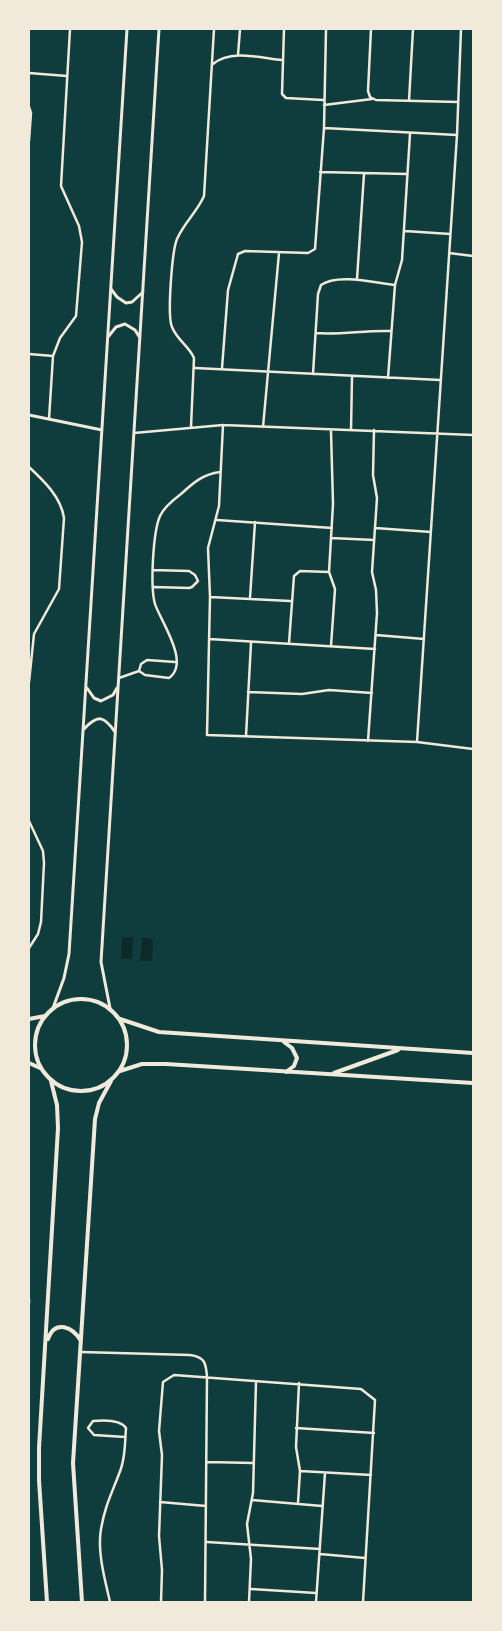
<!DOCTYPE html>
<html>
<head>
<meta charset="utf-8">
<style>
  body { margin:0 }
  #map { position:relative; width:502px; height:1631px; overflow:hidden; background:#0f3d3e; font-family:"IBM Plex Sans",sans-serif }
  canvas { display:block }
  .frame { position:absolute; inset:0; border:30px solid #f1e9da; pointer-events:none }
</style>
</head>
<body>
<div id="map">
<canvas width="502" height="1631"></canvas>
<div class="frame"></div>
</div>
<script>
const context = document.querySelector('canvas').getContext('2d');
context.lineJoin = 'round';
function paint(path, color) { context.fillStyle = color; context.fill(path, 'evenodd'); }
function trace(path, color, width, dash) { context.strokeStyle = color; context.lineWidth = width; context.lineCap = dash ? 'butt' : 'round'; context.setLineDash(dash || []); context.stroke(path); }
const water = new Path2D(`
  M122,937H133L132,959H121Z
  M142,938L153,939L152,961H140Z`);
const minor = new Path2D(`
  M284,29L282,94L286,98L323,100
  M371,29L368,91L370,97L376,100L458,102
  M238,55L240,29
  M213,64C231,49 261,58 282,60
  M29,73L67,76
  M409,101L413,29
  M324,105L372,99
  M29,107L31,113L29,141
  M324,128L457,135
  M320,172L407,174
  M405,231L450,234
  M449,253L473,256
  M357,279L364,174
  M316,333C341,335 365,330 391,331
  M29,354L53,356
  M195,368L440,380
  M222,368L228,290L238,254L245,251L308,253L315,249L324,128L326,29
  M313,374L318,294L321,285C337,273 376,283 395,285
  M388,378L395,285L402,260L410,134
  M49,419L53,356L60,338L76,316L82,242L79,226L61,186L70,29
  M223,425L219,506L208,548L210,597L207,735L417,742L473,749
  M191,427L194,358C189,346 177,340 172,327C167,316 172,251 177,239C184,223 197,212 204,196L214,29
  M263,427L279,253
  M351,430L352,377
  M134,433L223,425L473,435
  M29,467C44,481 61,497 64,518L59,589L34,634L29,682
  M217,520L332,528
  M375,528L431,532
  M331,538L374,540
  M153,570L189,571L195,575L198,581L192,587L189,588L154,587
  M210,597L290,601
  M250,598L255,522
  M376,635L424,639
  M209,639L375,649
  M289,643L294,576L300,571L329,572
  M331,646L335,589L329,572L333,504L331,431
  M175,662L147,660L141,664L139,671L145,675L169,678C191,663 160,620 155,604C150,587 153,532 160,516C164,507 173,500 181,494C193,483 203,474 220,472
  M119,678L139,671
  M248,692L302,694L329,690L372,693
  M246,736L251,643
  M368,741L377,613L376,590L372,572L377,498L373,475L374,430
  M417,742L457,135L461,29
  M29,821L43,851L44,863L41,922L38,934L29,948
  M29,1299V1303
  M81,1352L190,1355C205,1357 206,1363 207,1377L205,1602
  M296,1428L374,1433
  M207,1462L253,1463
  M300,1471L371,1475
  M252,1500L322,1506
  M160,1502L206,1506
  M298,1503L300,1471L296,1447L299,1383
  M207,1542L320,1549
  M320,1554L365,1558
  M251,1589L316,1593
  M110,1602C105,1580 97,1552 101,1529C105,1506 111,1495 119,1474C125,1460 125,1443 126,1428C120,1419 103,1420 93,1421L88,1428L94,1435L125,1437
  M161,1602L162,1570L159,1536L162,1455L159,1431L163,1382L174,1375L361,1389L375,1400L363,1602
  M249,1602L251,1559L247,1524L253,1493L256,1382
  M316,1602L325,1473`);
const tertiary = new Path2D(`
  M111,289L117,297L126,303L132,302L143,292
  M108,337L116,327L125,324L135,330L140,338
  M29,415L102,430
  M87,688L94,698L101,701L113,695L117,688
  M84,729C98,714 104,716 115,732
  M53,1008L64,978L69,954L127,29
  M110,1008L101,962L159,29`);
const secondary = new Path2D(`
  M35 1045a46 46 0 1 1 92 0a46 46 0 1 1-92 0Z
  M29,1019L45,1016
  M120,1019L159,1032L473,1053
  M284,1042L292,1048L297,1058L294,1066L286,1072
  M29,1063L40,1068
  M120,1071L142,1064H166L473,1083
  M334,1073L398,1050
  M48,1339C55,1319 73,1327 81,1341
  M47,1602L39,1480V1448L58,1128L57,1105L51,1081
  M82,1602L73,1463L95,1119L99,1103L111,1081`);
paint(water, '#0a2a2b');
trace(minor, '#f1e9da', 2.5);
trace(tertiary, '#f1e9da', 3);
trace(secondary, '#f1e9da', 4);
</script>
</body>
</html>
